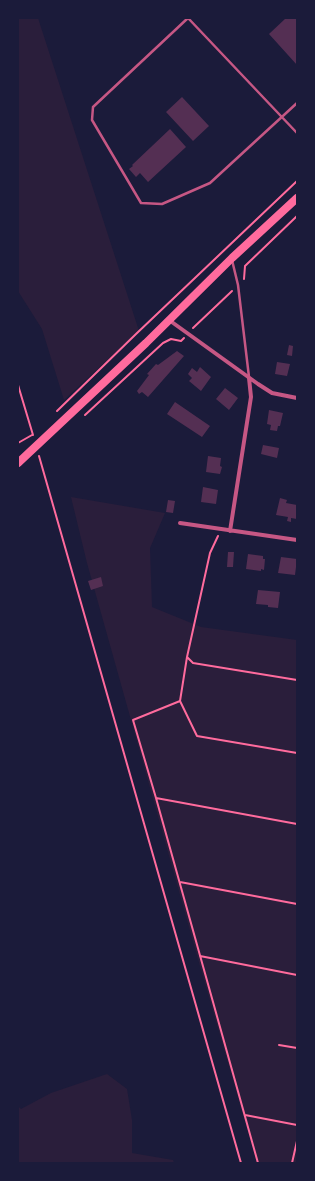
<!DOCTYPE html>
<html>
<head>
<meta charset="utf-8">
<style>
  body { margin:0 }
  #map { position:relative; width:315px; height:1181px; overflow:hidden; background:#1b1b3a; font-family:"Libre Baskerville",serif }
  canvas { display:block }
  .frame { position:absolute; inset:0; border:19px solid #1b1b3a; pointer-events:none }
</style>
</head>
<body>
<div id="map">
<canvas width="315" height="1181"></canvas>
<div class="frame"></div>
</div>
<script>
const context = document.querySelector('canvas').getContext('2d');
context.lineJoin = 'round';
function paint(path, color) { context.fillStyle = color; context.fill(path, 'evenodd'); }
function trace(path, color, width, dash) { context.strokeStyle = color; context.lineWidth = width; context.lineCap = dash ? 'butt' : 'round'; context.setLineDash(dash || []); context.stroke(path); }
const green = new Path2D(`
  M18,18H38L139,331L64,400L42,329L18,291Z
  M71,497L165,513L150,548L152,607L201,627L297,640V1163H257L198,959L87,563Z
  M107,1074L127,1089L132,1120V1153L173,1160L174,1163H18V1106L21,1109L51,1093Z`);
const building = new Path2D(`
  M286,18H297V65L269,34Z
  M182,97L209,126L193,141L166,112Z
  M170,129L186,147L148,182L140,173L136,177L129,169L133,166L132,165Z
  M289,345L293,346L292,356L287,355Z
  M177,351L184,356L148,397L142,392L139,394L137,391L149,375L147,374L156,364L158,365Z
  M277,362L290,364L287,376L275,374Z
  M200,367L211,377L201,391L189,381L192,378L188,374L192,368L197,372Z
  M225,388L238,398L229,410L216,399Z
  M175,402L210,426L202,437L167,414Z
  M269,410L283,413L280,426H278L277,431L270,430L271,425L267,424Z
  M263,445L279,448L277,458L261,454Z
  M208,456L221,458L220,466L222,467L220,474L206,472Z
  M203,487L218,490L216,504L201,502Z
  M280,498L287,500L286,503L297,505V519L291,518V522L287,521L288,517L276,515Z
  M168,500L175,501L173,513L166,512Z
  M228,552H234L233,567H227Z
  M248,554L263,556V559H265L264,570L261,569V571L246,569Z
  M281,557L297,559L295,575L278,573Z
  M101,577L103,586L91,590L88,581Z
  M258,590L280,592L278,608L268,607V605L256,604Z`);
const path = new Path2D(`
  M244,279L245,266L297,216
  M193,328L232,291
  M18,385L33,435
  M57,411L136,334L297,181
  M85,415L163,343L171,339L181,341L184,338
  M18,443L32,435
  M39,456L241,1163
  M218,536L210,553L187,657L193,663L297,680
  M187,657L180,701L133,720L156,798L297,824
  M180,701L197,736L297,753
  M156,798L258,1163
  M180,882L297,904
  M200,956L297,975
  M279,1045L297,1048
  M245,1115L297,1125
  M292,1163L297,1141`);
const service = new Path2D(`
  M188,18L93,107L92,120L141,203L162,204L210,183L297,103
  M188,18L297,133
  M232,260L238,285L249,377`);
const minor = new Path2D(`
  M169,320L258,384L272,393L297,398
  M180,523L297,540
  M230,531L251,397L249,378`);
const primary = new Path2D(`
  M18,463L146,343L232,258L297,198`);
paint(green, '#2a1e3b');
paint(building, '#542f53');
trace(path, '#ff6b9d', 2);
trace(service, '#c65784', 2.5);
trace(minor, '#c65784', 4);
trace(primary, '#ff6b9d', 8);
</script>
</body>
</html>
